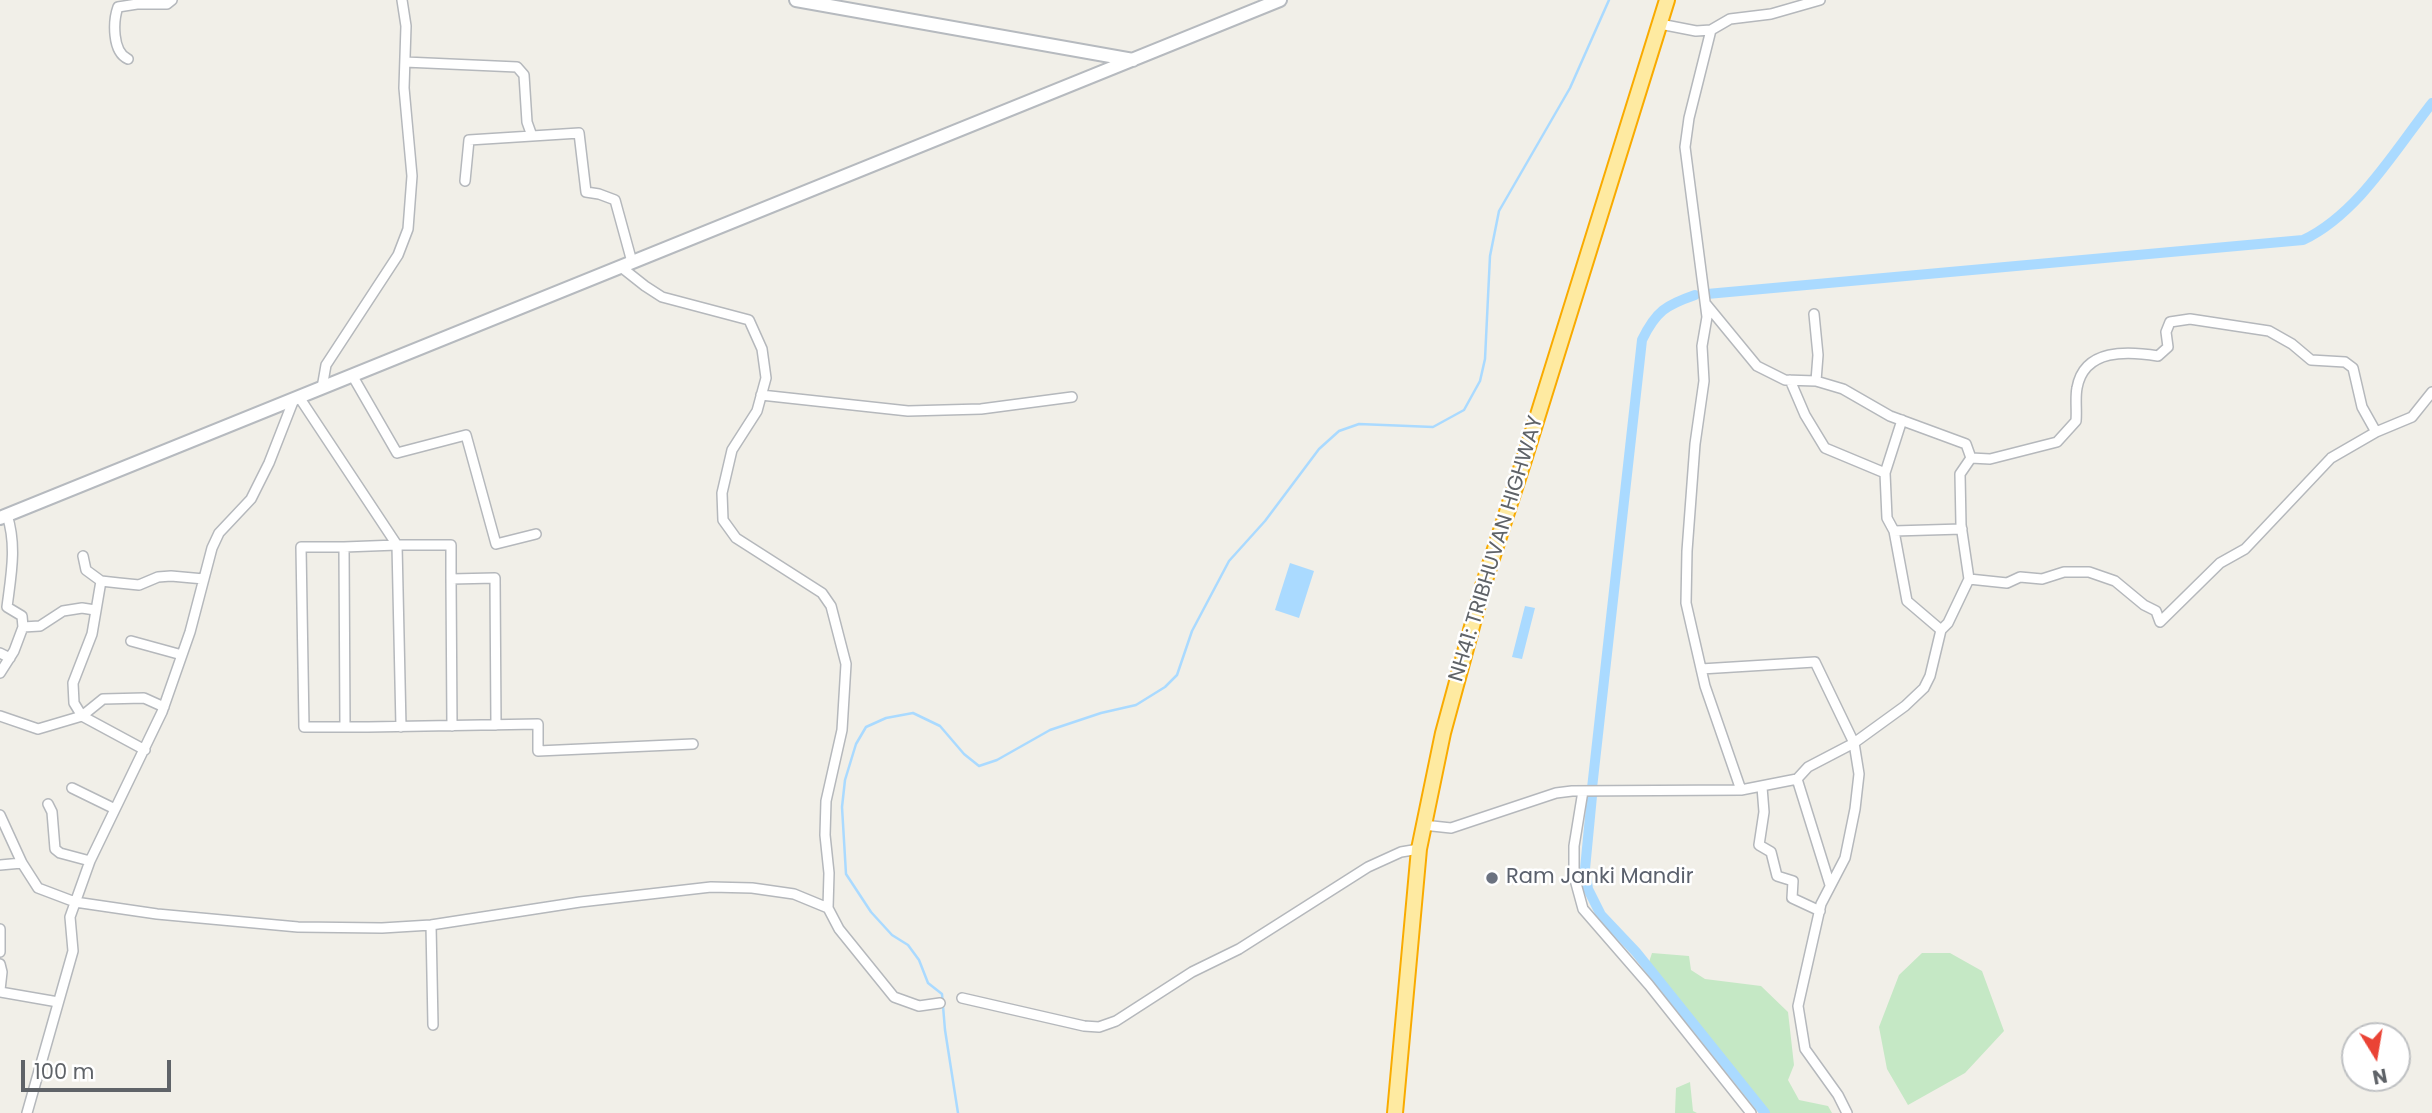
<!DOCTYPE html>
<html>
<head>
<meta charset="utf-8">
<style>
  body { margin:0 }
  #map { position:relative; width:2432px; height:1113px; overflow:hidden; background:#f1efe8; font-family:Poppins,sans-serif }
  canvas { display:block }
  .north { position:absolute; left:2341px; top:1022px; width:70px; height:70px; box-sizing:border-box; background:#fff; border:2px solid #bfc1c3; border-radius:50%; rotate:169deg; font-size:19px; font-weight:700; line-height:28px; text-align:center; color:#5f6368 }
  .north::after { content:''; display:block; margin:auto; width:24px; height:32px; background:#ea4335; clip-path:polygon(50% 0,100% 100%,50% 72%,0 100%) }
  .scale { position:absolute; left:21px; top:1060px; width:150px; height:32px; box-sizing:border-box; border:4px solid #5f6368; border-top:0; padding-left:9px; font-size:21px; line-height:24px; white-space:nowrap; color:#5f6368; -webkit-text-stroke:5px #fff; paint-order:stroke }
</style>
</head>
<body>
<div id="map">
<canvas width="2432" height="1113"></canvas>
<div class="north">N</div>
<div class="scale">100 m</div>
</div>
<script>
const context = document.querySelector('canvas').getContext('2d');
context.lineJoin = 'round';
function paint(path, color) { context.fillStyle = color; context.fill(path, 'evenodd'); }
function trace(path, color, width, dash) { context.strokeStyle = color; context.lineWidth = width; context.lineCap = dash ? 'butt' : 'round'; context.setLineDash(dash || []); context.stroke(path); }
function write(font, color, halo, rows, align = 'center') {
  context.font = font + ' Poppins,sans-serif'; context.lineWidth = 5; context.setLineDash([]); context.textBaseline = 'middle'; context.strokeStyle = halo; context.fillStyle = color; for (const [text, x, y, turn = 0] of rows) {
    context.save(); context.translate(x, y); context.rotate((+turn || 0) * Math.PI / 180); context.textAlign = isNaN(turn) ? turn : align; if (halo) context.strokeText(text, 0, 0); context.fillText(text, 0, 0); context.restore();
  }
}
const green = new Path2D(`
  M1652,953L1689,956L1691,970L1705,979L1761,986L1788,1012L1794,1065L1788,1080L1799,1100L1828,1106L1832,1113H1761L1646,971Z
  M1922,953H1950L1982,971L2004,1031L1965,1073L1908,1105L1887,1069L1879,1027L1899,975Z
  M1690,1082L1693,1111L1697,1113H1675L1676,1088Z`);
const water = new Path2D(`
  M1290,563L1314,571L1299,618L1275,610Z
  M1525,606L1535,608L1522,659L1512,657Z`);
const stream = new Path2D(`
  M958,1113L945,1030L942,994L928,983L919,960L908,945L892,935L871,912L846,874L842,807L845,780L856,744L866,727L886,718L913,713L940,726L964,754L979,766L997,760L1050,730L1101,713L1136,705L1165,687L1177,675L1192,631L1229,561L1265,521L1319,449L1339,431L1359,424L1433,427L1464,410L1480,381L1485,359L1490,256L1499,211L1570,88L1609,0`);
const canal = new Path2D(`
  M1707,294L2303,240C2358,214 2395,150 2432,103
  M1592,788L1642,340C1656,311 1666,305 1695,295
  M1592,796L1585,869L1588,889L1601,915L1636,952L1765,1113`);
const minor = new Path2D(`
  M1660,24L1696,31L1711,30L1689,118L1685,147L1707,317L1702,346L1704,381L1695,444L1687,551L1686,603L1705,686L1741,790
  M1711,30L1730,19L1771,14L1820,0
  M128,59C112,52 113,21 118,7L137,4H167L172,0
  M405,62L517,67L524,75L527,122L532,136L579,133L586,192L599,194L615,200L632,262
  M465,181L469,140L532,136
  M621,267L645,286L662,297L749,320L762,349L766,378L757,411L732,450L722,493L723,520L736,538L822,593L831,606L846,664L842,730L826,801L825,835L829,873L828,908L839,929L894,997L919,1006L940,1003
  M1706,304L1757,366L1785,380L1816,381L1843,389L1890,416L1966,444L1971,458L1960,474L1961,525L1969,579
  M1814,314L1818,355L1816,381
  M352,375L397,453L466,435L496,544L536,534
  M1790,380L1805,415L1825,448L1885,473
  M322,388L326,365L398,255L408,229L412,176L404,88L406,26L402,0
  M761,395L908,411L981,409L1072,397
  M299,397L397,545H451V579
  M1902,420L1885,473L1887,518L1894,531L1907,601L1941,630
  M1971,458L1990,459L2057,442L2076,421C2077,410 2075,398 2077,388C2084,348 2128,351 2158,356L2168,347L2166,332L2170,322L2190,319L2269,331L2292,344L2311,360L2345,362L2353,368L2362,407L2376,432
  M7,515C17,546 11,575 7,607L22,616L23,627
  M1894,531L1962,529
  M344,547H301L304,727H345
  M83,556L86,570L101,581L119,583L139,585L158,577L171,576L204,579
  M101,581L92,634L73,683L74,703L82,716L145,750
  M131,641L182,655
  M0,653L10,658
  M1701,669L1815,662L1854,743L1859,774L1855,809L1845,858L1821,904L1798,1006L1805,1049L1838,1095L1847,1113
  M0,673L14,651L23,627L40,626L63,611L82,608L95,610
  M0,716L38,729L82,716L103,699L144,698L164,707
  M452,726L451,579L495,578L496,725
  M401,727L397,545L344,547L345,727H368L538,724V751L693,744
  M1797,779L1830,885
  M1762,787L1764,812L1759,845L1771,852L1777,876L1793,881L1792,898L1820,911
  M72,788L115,809
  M1583,791L1574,846V876L1583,909L1649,985L1751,1113
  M48,804L52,812L55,849L60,853L90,861
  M0,815L22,863L38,888L75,902L157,914L298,927L382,928L431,925L580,902L711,887L752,888L794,894L828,908
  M1423,825L1451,828L1556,793L1572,791L1741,790L1797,779L1808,767L1854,743L1905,706L1924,688L1930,676L1941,630L1948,623L1969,579L2007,583L2020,577L2042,579L2064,572H2089L2115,581L2144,605L2156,611L2160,622L2220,563L2245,549L2331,458L2376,432L2412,417L2432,392
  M0,865L22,863
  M431,925L433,1025
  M0,929V952
  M0,964L2,972L0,990
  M0,992L58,1002
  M962,998L1084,1026L1099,1027L1116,1021L1192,972L1239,949L1368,867L1401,852L1419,849
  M27,1113L73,951L70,917L90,861L162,712L190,632L212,548L219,533L251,499L269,463L294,399`);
const secondary = new Path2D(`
  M796,0L1133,60
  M0,518L1280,0`);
const trunk = new Path2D(`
  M1395,1113L1419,849L1443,733L1483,586L1524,460L1667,0`);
const markers = [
  [1492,878,7,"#6b7280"]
];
const streetNames = [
  ["NH41: TRIBHUVAN HIGHWAY",1497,549,-73]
];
const worshipNames = [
  ["Ram Janki Mandir",1506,878]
];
paint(green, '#c5e8c5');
paint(water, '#aadaff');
trace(stream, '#aadaff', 2.5);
trace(canal, '#aadaff', 10);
trace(minor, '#b5b8bc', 12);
trace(secondary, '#b6babf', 16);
trace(trunk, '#f9ab00', 18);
trace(minor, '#fff', 9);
trace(secondary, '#fff', 12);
trace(trunk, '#feeaa1', 14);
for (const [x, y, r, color] of markers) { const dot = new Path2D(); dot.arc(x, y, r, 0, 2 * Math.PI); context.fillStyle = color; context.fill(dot); trace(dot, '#fff', 2.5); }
write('21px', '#5f6368', '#fff', streetNames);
write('21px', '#5b616d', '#fff', worshipNames, 'left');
</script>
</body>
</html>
